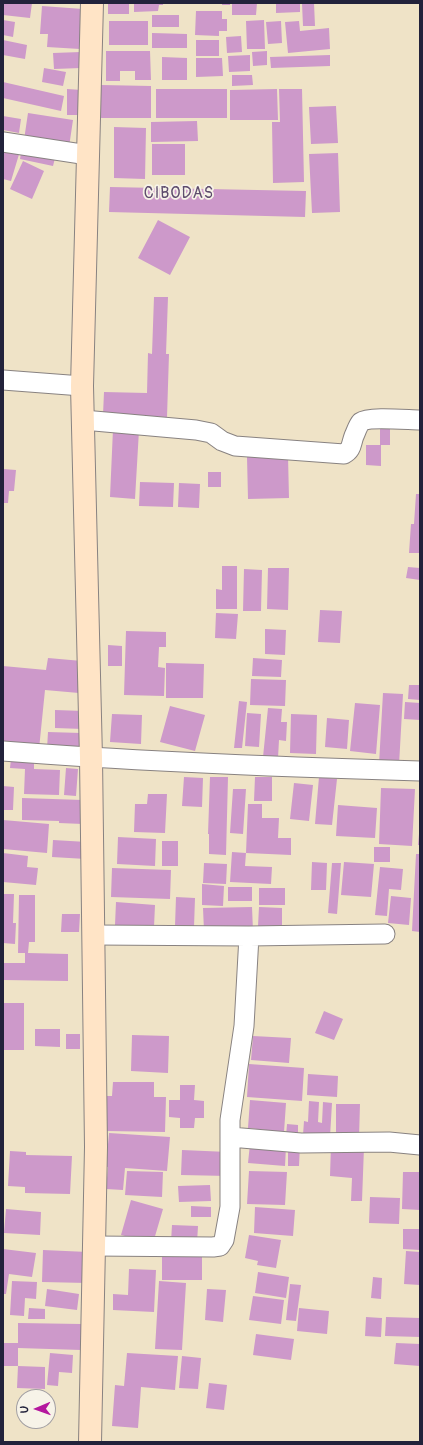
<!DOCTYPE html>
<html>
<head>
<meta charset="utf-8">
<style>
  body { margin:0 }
  #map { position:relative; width:423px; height:1445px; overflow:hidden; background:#efe3c7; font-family:Pangolin,sans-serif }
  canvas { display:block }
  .frame { position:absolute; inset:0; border:4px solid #22223b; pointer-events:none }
  .north { position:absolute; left:16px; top:1389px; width:40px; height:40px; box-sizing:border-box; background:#f7f3e8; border:1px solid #a29fa3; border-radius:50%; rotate:268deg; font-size:11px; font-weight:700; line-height:16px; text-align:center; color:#22223b }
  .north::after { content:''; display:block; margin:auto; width:14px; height:18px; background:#b5179e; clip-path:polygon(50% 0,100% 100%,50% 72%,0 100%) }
</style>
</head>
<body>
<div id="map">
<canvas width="423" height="1445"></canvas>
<div class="frame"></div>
<div class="north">U</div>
</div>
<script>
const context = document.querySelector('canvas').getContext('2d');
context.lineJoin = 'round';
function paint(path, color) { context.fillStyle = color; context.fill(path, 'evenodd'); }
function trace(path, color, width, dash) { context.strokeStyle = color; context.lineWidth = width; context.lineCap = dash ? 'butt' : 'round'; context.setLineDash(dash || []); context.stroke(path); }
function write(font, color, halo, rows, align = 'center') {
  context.font = font + ' Pangolin,sans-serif'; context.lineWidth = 3.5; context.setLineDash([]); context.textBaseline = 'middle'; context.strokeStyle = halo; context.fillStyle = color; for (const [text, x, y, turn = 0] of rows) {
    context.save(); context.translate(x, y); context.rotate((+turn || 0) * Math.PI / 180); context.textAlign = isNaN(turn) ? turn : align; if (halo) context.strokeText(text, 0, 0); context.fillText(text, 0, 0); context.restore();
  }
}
const building = new Path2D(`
  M3,3H32L30,18L3,15Z
  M108,3H129V14H108Z
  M134,3H163V5H159L158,11L134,12Z
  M222,3H230V5H222Z
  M232,3H257L256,15H232Z
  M276,3H300V12L276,13Z
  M302,3H314L315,26H303Z
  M42,6L83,9L80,49L47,47L48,34H40Z
  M196,11H222V19H227V31H219V36L195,35Z
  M152,15H179V27H152Z
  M3,20L15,22L13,37L3,35Z
  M264,20L265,49H247L246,21Z
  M109,21H148V45H109Z
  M281,21L282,43L268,44L266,22Z
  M299,21L300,31L329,28L330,49L288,53L285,22Z
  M152,33L187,34V48H152Z
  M241,36L242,52L227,53L226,37Z
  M3,40L27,45L25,59L3,55Z
  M196,40H219V56H196Z
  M106,51H150L151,80H135V71H120V81H106Z
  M267,51V65L253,66L252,52Z
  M81,52V68L54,69L53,53Z
  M250,55V71L229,72L228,56Z
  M330,55V66L271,68L270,57Z
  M162,57L187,58V80H162Z
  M196,58H222L223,76L196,77Z
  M44,68L66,72L63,86L42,82Z
  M232,75H252L253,85L232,86Z
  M3,82L64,96L61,111L3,98Z
  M101,85L151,86V118H101Z
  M67,89L82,90L81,115H67Z
  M156,89H227V118H156Z
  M277,89L278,120H230V90Z
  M279,89H302L304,182L273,183L272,122H280Z
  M336,106L338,143L311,144L309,107Z
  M28,113L73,120L69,147L24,140Z
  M3,116L21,119L19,133L3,130Z
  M197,121L198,141L151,142V122Z
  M114,127L146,128L145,179L114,178Z
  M152,144H185V175H152Z
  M3,146L20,151L11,181L3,179Z
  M22,147L56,154L53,166L20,159Z
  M338,153L340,212L312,213L309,154Z
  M23,161L44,171L32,199L10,189Z
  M110,187L306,191L305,217L109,212Z
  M158,220L190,237L170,275L138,258Z
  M154,297H168L166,354H169L167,417L103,415L104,392L147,393L148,353L152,354Z
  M380,427L390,428V445H381V466L366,465V445H380Z
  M113,429L139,430L135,499L110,497Z
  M288,456L289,498L248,499L247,457Z
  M3,469L16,470L14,491H9L8,503H3Z
  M208,472H221V487H208Z
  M140,482L174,483L173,507L139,506Z
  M179,483L200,484L199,508L178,507Z
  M416,494H420V553H409L411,524H414Z
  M222,566H237V609H216V589L222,590Z
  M408,567L420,568V580L406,578Z
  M268,568H289L288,610L267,609Z
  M244,569L262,570L261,611H243Z
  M320,610L342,611L340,643L318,642Z
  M216,613L238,614L236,639L215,638Z
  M265,629L286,630L285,655L265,654Z
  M126,631L166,632V647H159L158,667L165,668L164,696L124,695Z
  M108,645L122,646V666H108Z
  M48,658L82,661L79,693L45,690L39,749L3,746V666L46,670Z
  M253,658L282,660L281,677L252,676Z
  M166,663L204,664L203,698H166Z
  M251,679L286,680L285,706L250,705Z
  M409,685H420V700L408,699Z
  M383,693L403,694L399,765L379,764Z
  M239,701L247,702L242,748H234Z
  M405,702L420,703V720L404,719Z
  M355,703L380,705L376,754L350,751Z
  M170,706L205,715L195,751L160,742Z
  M268,708L282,709L281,722H287L286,741L279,740L278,758L263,757Z
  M55,710L84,711L83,729L55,728Z
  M247,713L261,714L259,747L245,746Z
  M112,714L142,715L141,744L110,742Z
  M291,714L317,715L316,754L290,753Z
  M327,718L349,720L347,749L325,747Z
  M48,732L81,733L80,750L47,749Z
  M11,759L34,760V769L60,770L59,795L24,794L25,769L10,768Z
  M66,768L78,769L76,796L64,795Z
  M184,777L203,778L202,807L182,806Z
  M210,777H228L226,855L209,854V834H208Z
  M255,777H272V801H254Z
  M319,777L337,779L332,825L315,824Z
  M294,783L313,785L309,821L290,819Z
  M3,786L14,787L13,810H3Z
  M381,788L415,789L412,846L379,844Z
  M233,789H246L243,834L230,833Z
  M148,794H167L165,833L134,832L135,804H147Z
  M22,798L83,800V824L59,823V821L22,820Z
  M248,804H262V818H279L278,838H291V855L246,853Z
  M338,805L377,808L375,838L336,836Z
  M3,820L49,824L47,853L3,849Z
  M419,834H420V845H418Z
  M118,837L156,839L155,866L117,864Z
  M53,840L87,842L86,859L52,857Z
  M162,841H178V866H162Z
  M374,847H390V862H374Z
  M232,852L246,853L245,866L272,867L271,884L230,882Z
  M3,853L28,856L27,867L38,868L36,885L3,882Z
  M416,854H420V932L412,931Z
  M312,862L327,863L326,890H311Z
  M344,862L374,864L371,897L341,895Z
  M204,863L227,864L226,884L203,883Z
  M332,863H341L337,914L328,913Z
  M380,867L403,869L401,890L389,889L387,916L375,915Z
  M112,868L171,870L170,899L111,897Z
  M202,884L224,886L223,906L202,905Z
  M228,887H252V901H228Z
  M259,888H285V905H259Z
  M3,894H14L13,923H16L15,944L3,943Z
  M19,895H35V942H29L28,953L68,954V981L3,980V963H25V953H18Z
  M391,896L411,898L409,925L388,923Z
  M176,897L195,898L194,927L175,926Z
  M116,902L155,905L154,927L115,925Z
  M252,907L253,931H204L203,908Z
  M259,907L282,908V927L258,926Z
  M62,914H80L79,932H61Z
  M3,1003H24V1050H3Z
  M324,1011L343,1019L334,1040L315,1033Z
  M35,1029H60V1047L35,1046Z
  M66,1034H80V1049H66Z
  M132,1035L169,1036L168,1073L131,1071Z
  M253,1036L291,1038L289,1063L251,1060Z
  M249,1064L304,1068L302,1101L247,1097Z
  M308,1074L338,1076L337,1097L307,1095Z
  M113,1082H154V1097H166L165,1132L106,1131L107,1096H112Z
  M180,1085H195L194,1100L204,1101V1118H195L194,1128H180V1118L169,1117V1100H180Z
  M250,1100L286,1103L284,1132L248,1128Z
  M309,1101L319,1102L318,1122L322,1123L323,1102L332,1103L330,1137L303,1135L304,1121L308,1122Z
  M336,1104H360L359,1138H336Z
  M287,1124L298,1125V1137L286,1136Z
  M109,1133L170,1137L167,1171L125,1168L123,1190L106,1189L108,1167H106Z
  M250,1144L286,1147L285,1166L248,1163Z
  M288,1145H300L299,1166H288Z
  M331,1145L364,1147L362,1201H351L352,1178L330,1176Z
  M182,1150L228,1152V1176L181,1175Z
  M10,1151L26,1152V1155L72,1156L70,1194L25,1193V1187L8,1186Z
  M127,1171L163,1172L162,1197L125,1195Z
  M249,1171L287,1172L285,1205L247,1204Z
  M403,1172H420V1210L402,1209Z
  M210,1185L211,1201L179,1202L178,1186Z
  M370,1197L400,1198L399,1224L369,1223Z
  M131,1200L163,1209L153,1243L121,1235Z
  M191,1206L211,1207V1217H191Z
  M255,1207L295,1210L293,1236L254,1233Z
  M6,1209L41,1212L40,1235L4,1233Z
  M172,1225L198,1226L197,1243L171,1242Z
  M403,1229H420V1250L403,1249Z
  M249,1235L281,1240L276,1268L257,1265L258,1261L245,1258Z
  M3,1249L36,1253L32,1277L9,1274L6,1294H3Z
  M43,1250L88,1252L87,1283L42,1282Z
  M406,1251L420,1252V1285L404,1284Z
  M162,1256H202V1280H162Z
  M129,1269L156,1270L154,1312L113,1310V1294L128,1295Z
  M258,1272L289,1277L286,1298L255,1293Z
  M373,1277L382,1278L381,1299L371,1298Z
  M12,1281L37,1282L36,1299L25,1298L24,1316L10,1315Z
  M159,1281L186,1283L182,1350L155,1349Z
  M290,1284L301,1285L296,1321L286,1320Z
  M47,1289L79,1294L77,1310L45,1306Z
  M207,1289L226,1290L223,1322L205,1320Z
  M253,1296L284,1300L281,1324L249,1320Z
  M29,1308L45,1309V1319H28Z
  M299,1308L329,1311L327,1334L297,1331Z
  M366,1317L382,1318L381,1337L365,1336Z
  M386,1317L420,1318V1337L385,1336Z
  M18,1323L81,1324V1350L18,1348V1366H3V1343H18Z
  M256,1334L294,1339L291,1360L253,1355Z
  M396,1343L420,1344V1366L394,1364Z
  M50,1353L73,1355L72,1373L59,1372L58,1386L47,1385Z
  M127,1353L178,1356L175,1390L141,1387L138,1428L112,1426L115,1385L124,1386Z
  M182,1356L201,1358L198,1389L179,1388Z
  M18,1366L45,1367V1389L17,1388Z
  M209,1383L227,1385L224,1410L206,1408Z`);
const street = new Path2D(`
  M3,142L88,155
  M3,380L82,386
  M83,420L196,430L211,433L222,441L235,446L344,454C352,450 351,444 354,436C356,432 358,425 361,422C369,416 409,420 420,420
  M3,751C142,762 281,767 420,771
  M94,935L249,936L244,1026L230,1120V1207L224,1240L220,1246L213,1247L94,1246
  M249,936L385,934
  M230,1137L301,1143L389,1142L420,1145`);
const secondary = new Path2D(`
  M90,1442L96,1147L91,758L82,386L92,3`);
const quarterNames = [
  ["CIBODAS",179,194]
];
paint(building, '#cd99ca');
trace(street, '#888281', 21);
trace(secondary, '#888281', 24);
trace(street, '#fff', 19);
trace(secondary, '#ffe4c6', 22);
context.letterSpacing = '1px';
write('16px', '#5e4c6d', '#f7f3e8', quarterNames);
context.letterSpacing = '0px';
</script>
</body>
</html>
